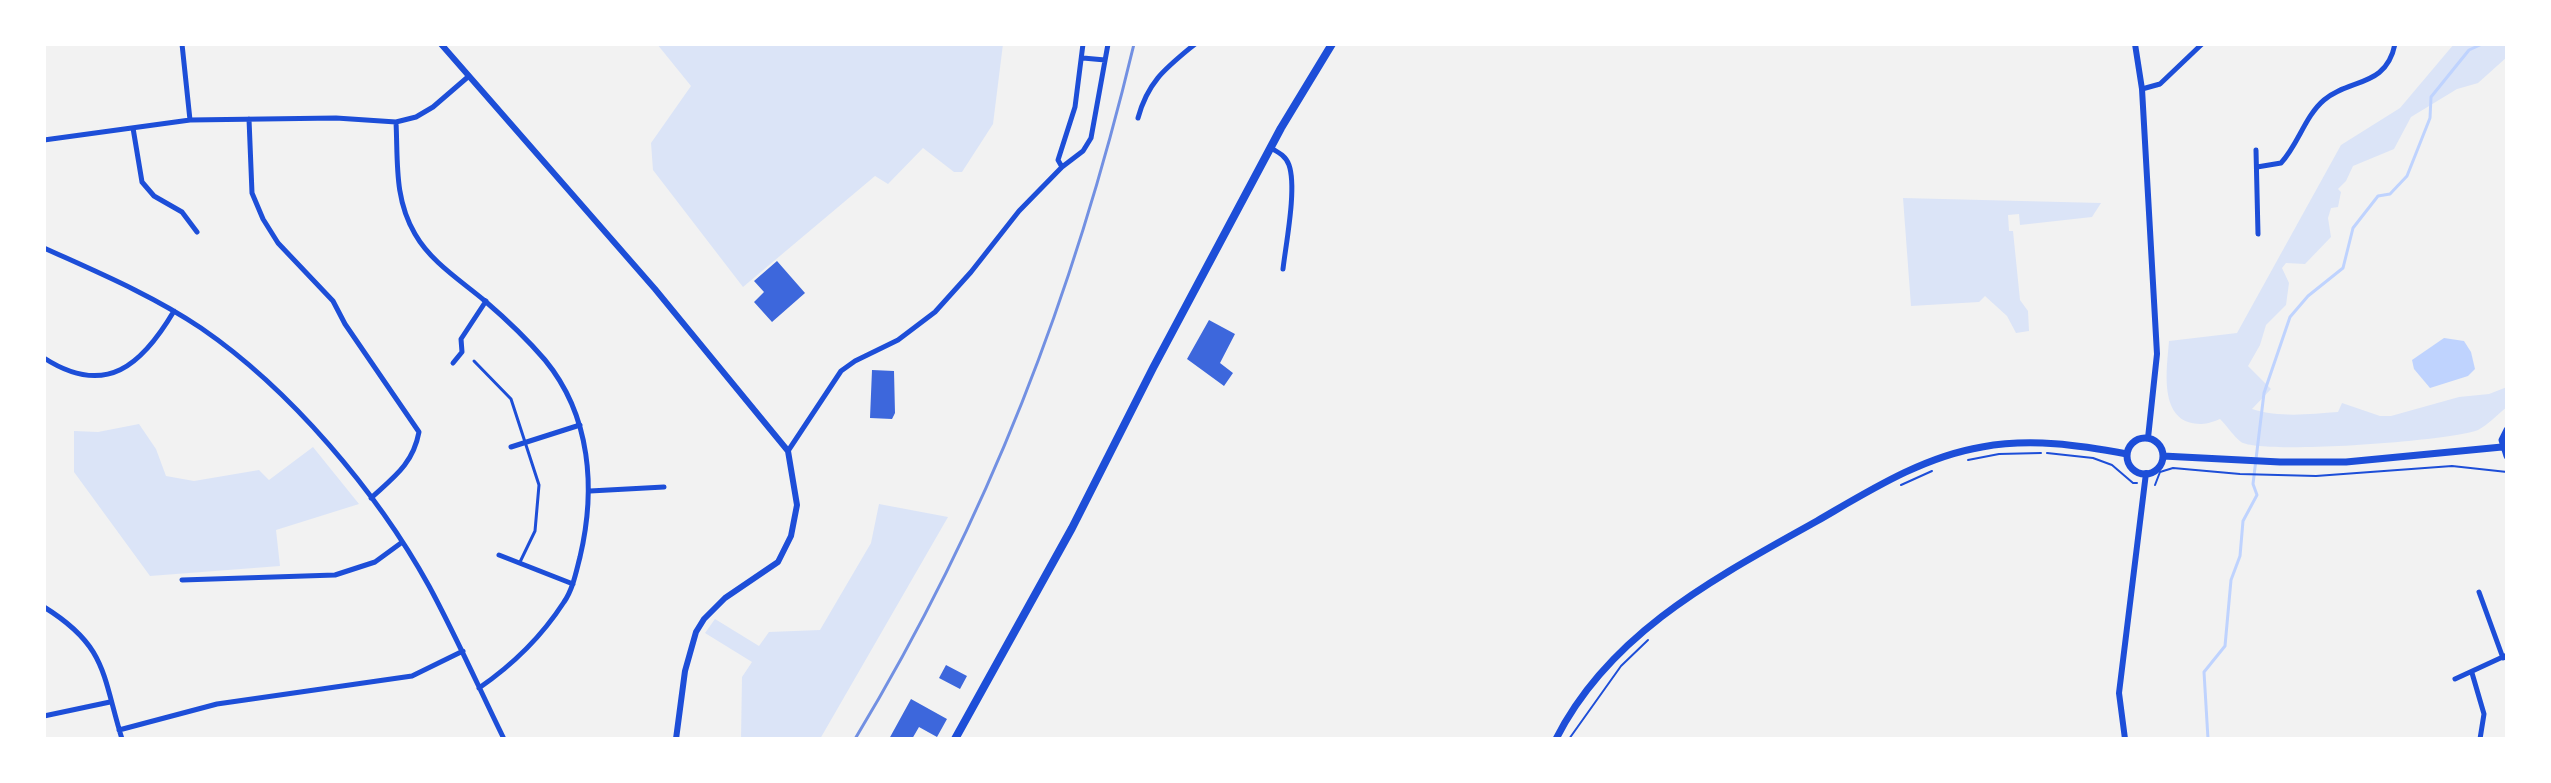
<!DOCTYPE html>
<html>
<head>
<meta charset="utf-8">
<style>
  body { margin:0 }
  #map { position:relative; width:2551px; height:783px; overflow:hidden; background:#f2f2f2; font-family:"IBM Plex Sans",sans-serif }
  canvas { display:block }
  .frame { position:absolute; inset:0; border:46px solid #fff; pointer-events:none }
</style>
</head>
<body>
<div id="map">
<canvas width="2551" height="783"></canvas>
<div class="frame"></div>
</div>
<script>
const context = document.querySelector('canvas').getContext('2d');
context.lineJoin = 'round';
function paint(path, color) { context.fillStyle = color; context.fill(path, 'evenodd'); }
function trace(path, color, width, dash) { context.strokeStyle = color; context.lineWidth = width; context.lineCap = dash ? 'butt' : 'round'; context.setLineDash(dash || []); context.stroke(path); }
const green = new Path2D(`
  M657,44H1003L993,124L962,172H954L923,148L888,184L875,176L743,287L653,170L651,143L691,86Z
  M2454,44H2507V57L2478,83L2457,89L2411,117L2394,149L2353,166L2346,181L2338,189L2341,192L2338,207L2331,208L2328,218L2331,237L2305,264L2286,263L2282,268L2289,283L2286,305L2266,325L2260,345L2248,366L2271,389L2252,409C2280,418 2310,414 2338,412L2342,403L2380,416H2391L2459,397L2489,394L2507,387V407C2498,414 2488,425 2478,430C2451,441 2262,455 2241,442C2234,437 2227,426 2220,419C2215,421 2207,424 2202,424C2157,425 2167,368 2169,341L2237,333L2341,145L2400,108Z
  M1903,198L2101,203L2092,217L2020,225L2019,214L2008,215L2009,231H2013L2020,300L2028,311L2029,331L2016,333L2007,316L1985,296L1979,302L1911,306Z
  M139,424L156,449L166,476L194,481L259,470L269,480L313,447L359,504L276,530L280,566L150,576L74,472V431L98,432Z
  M879,504L948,517L820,739H741L742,677L752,662L705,633L715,619L759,646L769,632L820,630L871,543Z`);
const water = new Path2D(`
  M2444,338L2464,341L2471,352L2475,369L2468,376L2430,388L2414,369L2412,360Z`);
const stream = new Path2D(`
  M2208,739L2204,672L2225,646L2231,580L2240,556L2243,521L2257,495L2253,484L2264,393L2290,317L2308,296L2343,268L2353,228L2378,196L2390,194L2407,176L2430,118L2431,97L2469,50L2482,44`);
const building = new Path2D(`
  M777,261L805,293L772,322L754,302L764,292L754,281Z
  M1209,320L1235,334L1220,363L1233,373L1224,386L1187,359Z
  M872,370L894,371L895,413L892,419L870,418Z
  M946,665L967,676L960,689L939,678Z
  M911,699L947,719L937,737L919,727L912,739H889Z`);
const path = new Path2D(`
  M2047,453L2093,458L2112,465L2133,483H2137
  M1968,460L1999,454L2041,453
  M1901,485L1932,471
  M2155,485L2160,472L2173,468L2240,474L2316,476L2452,466L2507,472
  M1569,739L1621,666L1648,640`);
const service = new Path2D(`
  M474,361L511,399L539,485L535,531L520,562`);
const minor = new Path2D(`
  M182,44L190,120
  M1083,58L1105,60
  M2142,89L2160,84L2202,44
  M1138,118C1148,81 1166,68 1195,44
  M249,119L252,193L263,219L278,243L333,301L345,324L419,432C413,464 394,477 371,498
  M396,122C398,162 394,198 415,234C431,262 460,280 485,301C506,319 527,339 545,360C591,416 596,489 580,557C576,572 573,589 564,602C542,636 511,666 479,688
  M133,128L142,182L154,196L182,212L197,232
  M44,140L190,120L336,118L396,122L416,117L433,107L469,76
  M1271,148C1278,152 1286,156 1289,165C1297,188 1286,243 1283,269
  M2256,150L2258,234
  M1062,167L1058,160L1075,107L1083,44
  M2257,167L2281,163C2298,145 2305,116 2324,100C2350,78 2386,88 2395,44
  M44,248C97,272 152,295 201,328C290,389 377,492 429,586C456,636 479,688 504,739
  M44,358C106,398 142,365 174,311
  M453,363L462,352L461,339L486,301
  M511,447L580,425
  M788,451L841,371L855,361L898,340L935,312L971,272L1019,211L1062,167L1083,151L1091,138L1108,44
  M590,491L664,487
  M499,555L573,584
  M182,580L335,575L375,562L401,543
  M2479,592L2503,658
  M44,607C107,646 102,674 122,739
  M2472,673L2484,714L2480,739
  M2455,679L2507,655
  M44,716L110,702
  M119,730L217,704L412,676L463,651`);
const tertiary = new Path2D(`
  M441,44L655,289L788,451L797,505L791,536L778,562L725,598L704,619L696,632L685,671L676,739
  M2135,44L2142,89L2157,354L2148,438
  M2125,739L2119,693L2146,473`);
const secondary = new Path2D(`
  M2507,430L2502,440L2507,456
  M2127 456a18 18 0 1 1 36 0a18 18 0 1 1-36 0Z
  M2163,456L2280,462H2346L2502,447
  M1556,739C1610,632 1717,577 1817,521C1869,491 1922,457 1982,447C2031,438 2079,445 2127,454`);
const primary = new Path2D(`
  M955,739L1072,528L1153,368L1281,128L1332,44`);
const rail = new Path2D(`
  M855,739C988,518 1074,295 1134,44`);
paint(green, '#dbe4f7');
paint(water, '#bfd3fe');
trace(stream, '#bfd3fe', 3);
paint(building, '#3d67dc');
trace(path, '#1d4ed8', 2);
trace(service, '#1d4ed8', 3);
trace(minor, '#1d4ed8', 5);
trace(tertiary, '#1d4ed8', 6);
trace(secondary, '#1d4ed8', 7);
trace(primary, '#1d4ed8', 8);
trace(rail, '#7290e2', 3);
</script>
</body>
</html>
